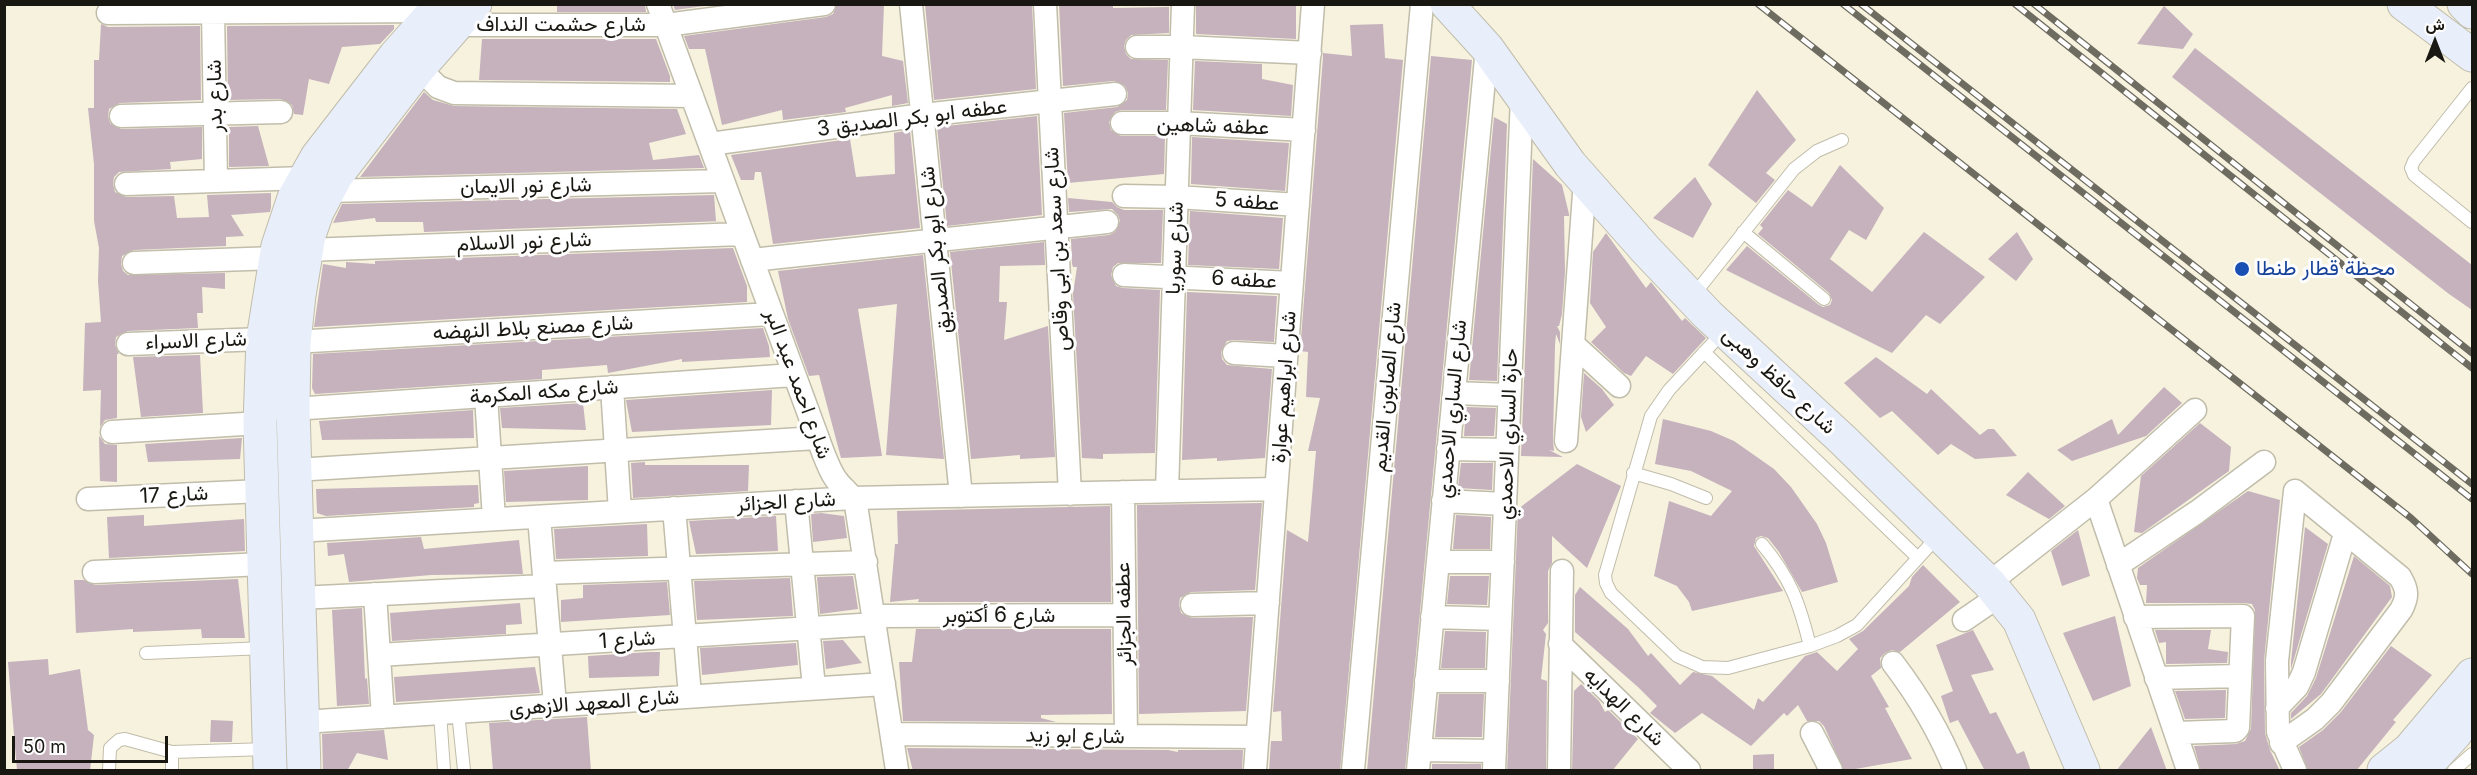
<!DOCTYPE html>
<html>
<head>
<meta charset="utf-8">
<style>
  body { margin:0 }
  #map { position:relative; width:2477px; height:775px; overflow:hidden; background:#f6f2de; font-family:Inter,Vazirmatn,sans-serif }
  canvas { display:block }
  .frame { position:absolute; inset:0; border:6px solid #191711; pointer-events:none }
  .north { position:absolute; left:2405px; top:12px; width:60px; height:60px; -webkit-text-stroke:4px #fefefe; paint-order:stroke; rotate:0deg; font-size:16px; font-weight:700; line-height:24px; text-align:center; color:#191711 }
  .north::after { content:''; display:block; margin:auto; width:21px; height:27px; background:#191711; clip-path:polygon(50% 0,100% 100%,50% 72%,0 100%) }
  .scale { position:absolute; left:12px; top:736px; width:156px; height:27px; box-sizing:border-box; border:3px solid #191711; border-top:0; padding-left:8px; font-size:18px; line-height:21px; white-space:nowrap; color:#191711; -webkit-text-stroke:4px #fefefe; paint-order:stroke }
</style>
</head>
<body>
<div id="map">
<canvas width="2477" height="775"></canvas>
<div class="frame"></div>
<div class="north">ش</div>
<div class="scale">50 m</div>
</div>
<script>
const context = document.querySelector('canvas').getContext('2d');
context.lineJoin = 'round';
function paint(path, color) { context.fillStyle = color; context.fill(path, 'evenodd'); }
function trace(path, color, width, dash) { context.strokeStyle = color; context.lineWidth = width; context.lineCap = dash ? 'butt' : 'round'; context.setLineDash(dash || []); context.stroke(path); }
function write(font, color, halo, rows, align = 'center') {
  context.font = font + ' Inter,Vazirmatn,sans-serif'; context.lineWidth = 6; context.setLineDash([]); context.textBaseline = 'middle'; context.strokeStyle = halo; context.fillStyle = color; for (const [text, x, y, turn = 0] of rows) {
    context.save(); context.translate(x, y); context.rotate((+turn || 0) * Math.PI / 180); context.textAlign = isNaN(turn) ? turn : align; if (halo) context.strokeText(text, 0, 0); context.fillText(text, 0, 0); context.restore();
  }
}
const building = new Path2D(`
  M557,4H645L646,12H557Z
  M673,4H718L675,10Z
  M837,4H884L882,56L903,61L908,103L892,106V95L845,108L846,112L783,120L782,110L722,125L705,49H689L684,36L826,17L833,14Z
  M925,4H1032L1036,89L934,100Z
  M1059,4H1113V8L1169,7V33L1131,35L1126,40L1124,46L1126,54L1131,59L1168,60L1166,110H1121L1115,112L1109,122L1111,130L1121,136H1165L1164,174L1068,183L1064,113L1117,107L1127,100L1128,93L1125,86L1114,81L1063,86Z
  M1196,4H1296V39L1196,34Z
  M2164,6L2193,34L2183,49L2137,44Z
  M101,24L108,27L200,26L201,100L120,103L109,109L108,116L110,123L121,129L202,127V159L170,162L171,169L119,172L114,177L113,184L115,192L126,197L174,196L177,218L209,217L207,195L271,193V207L270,212L231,215L244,236L226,237V246L134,250L122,256L121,264L123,271L128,275L225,273V289L202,287L203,313H197L198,328L128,331L116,337L115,345L119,354H117V418L105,420L100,427L101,390L83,391L85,323L101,322L98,281L99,248L94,221V164L88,108H94V60H99Z
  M1383,24L1385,58L1403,60L1340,771H1269L1271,741H1282L1281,711L1273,712L1287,530L1308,542L1316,451H1308L1320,398L1306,397L1308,352L1300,351L1323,57V53L1352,56L1350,25Z
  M394,25V29L380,44L342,47L329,84L309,79L303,115L294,114L292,105L281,99L228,100L227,26Z
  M482,39H656L670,76V82L479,80Z
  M2195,48L2472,265V310L2449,294L2172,77Z
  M1431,56L1472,60L1405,771H1367Z
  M1195,61L1262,64V79L1293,85L1291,116L1193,110Z
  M1757,90L1796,140L1766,173L1775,180L1756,203L1708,165Z
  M424,92L433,100L454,106L677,109L686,134L649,143L653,160L699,155L704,168L360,177Z
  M1037,116L1042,215L947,226L937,127Z
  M1494,117L1507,124L1497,381L1469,380Z
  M258,126L269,166L229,167V127Z
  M910,130L920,228L773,244L761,172H755L754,180H741L731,155L850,139L856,177L895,174L894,133Z
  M1192,137L1289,143L1285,191L1191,184Z
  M1533,159L1562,185L1569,214V216H1564L1565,272L1562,314L1559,326H1557L1560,332V344L1556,334L1555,345L1553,440L1554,451L1549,450L1563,457L1521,456Z
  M1840,165L1884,208L1866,240L1849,230L1830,259L1872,292L1924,232L1985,277L1940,324L1926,315L1892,353L1726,270L1747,246L1819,305L1823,307L1830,305L1832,300L1829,293L1758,234L1763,228L1760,225L1788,190L1812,207Z
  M1695,177L1712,204L1693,238L1653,218Z
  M714,195L716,221H724L424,232L423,222H376L375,218L333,223L342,204Z
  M1068,198L1112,202L1117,207L1124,210H1163L1161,263H1118L1113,267L1111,275L1116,286L1123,288L1160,290L1155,453L1103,454V459L1082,458L1073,294L1077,267H1073L1072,264L1071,239L1109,235L1115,232L1120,221L1118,215L1112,209L1069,212Z
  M1190,211L1283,218L1279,269L1188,265Z
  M2017,232L2033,259L2016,281L1988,259Z
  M1606,233L1646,288L1651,282L1682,321L1685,318L1706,338L1673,374L1646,356L1631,376L1624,373L1591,342L1606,327L1590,303L1593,252Z
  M1044,242L1045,265L1000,266L999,302H1007L1004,340L1048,326L1055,457L1020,459V455L971,459L950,252Z
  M733,248L747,286V302L314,327L323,264L346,268V262L375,264V261Z
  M923,255L944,459L886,455L897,304L858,309L882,456L841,458L819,375L809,376L788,319L778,271Z
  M1187,292L1277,296L1274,342L1234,340L1227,341L1221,352L1222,359L1227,365L1272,369L1265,458L1217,461V458L1182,460Z
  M763,328L769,346L770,357L682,362V359L608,373L607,365L542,370V379L315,394L312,388L313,354Z
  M200,355L203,413L141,417L133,357Z
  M1876,357L1927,394L1931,389L1980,435L1988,429H1994L2017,456L1975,459L1951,444L1938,455L1892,411L1880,418L1844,383Z
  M1584,373L1602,389L1614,405L1586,432L1581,417Z
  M2164,387L2182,403L2146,436L2072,461L2057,450L2112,419L2118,435Z
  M772,390L771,425L632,432L627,406L626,400Z
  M583,403L586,430L502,428L500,408Z
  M1466,407L1496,408L1494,436H1464Z
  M473,410L474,438L322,440L319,421Z
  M1663,419L1711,431L1734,441L1774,469L1791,487L1817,524L1826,543L1838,582L1802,592L1779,552L1768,538L1761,536L1756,538L1754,546L1783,591L1692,611L1689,602L1677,586L1654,576L1669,501L1711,516L1732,491L1691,471L1655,464Z
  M2200,423L2231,447L2229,471L2142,533L2134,532L2141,476Z
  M99,436L105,444L117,445V482L100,481Z
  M242,438L240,459L148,462L145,444Z
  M645,462V465H749L748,491L633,498L631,463Z
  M1461,463H1493L1492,490L1458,488Z
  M1577,464L1621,486L1587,568L1552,536V563L1548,571V623L1543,630L1546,634L1541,679L1547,681L1546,771H1507L1518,509Z
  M588,466V500L506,502L504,471Z
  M2028,472L2065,506L2049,519L2006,495Z
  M478,485L479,503L474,504V507L326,516L317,513L316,489Z
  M2248,491L2280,500L2264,661L2265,733L2270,750L2280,771H2201L2194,746L2236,744L2245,741L2251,729L2255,610L2252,604L2243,603H2146L2147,585H2140L2137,578L2138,568Z
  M1262,503L1255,590L1191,592L1180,598L1179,605L1181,613L1192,618L1253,617L1246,711L1139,714L1137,505Z
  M1110,506L1111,602H918L919,599L890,602L895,544H898L897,511Z
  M821,513L844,516L847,538L813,542L811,514Z
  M144,515V526L244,519L245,551L109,558L107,517Z
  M1456,515L1491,517L1490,549H1453Z
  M776,516L778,551L696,554L689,521Z
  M647,524L648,556L556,559L554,529Z
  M2305,527L2328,544L2291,669V662Z
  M2078,530L2090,576L2062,586L2051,551Z
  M421,537L424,549L519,540L523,574L431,575L349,582L344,554L328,556L327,543Z
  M2354,556L2390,586L2392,597L2321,694L2291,719V713L2307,696L2316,678Z
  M1923,565L1960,602L1900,652L1892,650L1885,653L1880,658L1881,668L1871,676L1889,707L1885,708L1912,759L1844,771L1824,726L1819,721H1807L1798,705L1787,716L1784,713L1751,746L1702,713L1675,733L1650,713L1657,706L1638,687L1575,632V595L1580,587L1628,629L1648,656L1651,653L1680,685L1693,672L1712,676L1754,710L1758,698L1763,702L1805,656L1817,652L1837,671L1858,649L1849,639L1863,631L1909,586L1912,577Z
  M853,576L858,609L820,614L817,577Z
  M1450,576H1489L1487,605L1447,604Z
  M790,578L793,616L697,620L694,581Z
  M238,579L245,638H202L201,629L133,632V629L76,633L74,580H84L95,585Z
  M667,582L670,615L561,622V600L583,598V585Z
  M520,603L522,624L506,625V634L392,641L390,613Z
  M362,608L365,679L367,678L369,704L337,706L332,610Z
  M2115,616L2131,686L2093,701L2063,633Z
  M916,629H1111L1112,714L1041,715V718L1056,722L903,721L899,662H912Z
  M1973,630L1994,670L1971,675L1990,714L1996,712L2017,754L2024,751L2031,771H1980L1984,769L1958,720L1950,723L1941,696L1953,691L1936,645Z
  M2155,630H2211L2208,649L2228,652L2227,663L2166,664V642L2159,643Z
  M1445,631L1486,632L1485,668H1441Z
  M843,640L862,663L826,669L823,641Z
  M796,643L798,665L702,675L700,648Z
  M2391,646L2432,675L2393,720L2396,722L2356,771H2308L2299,747L2323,730L2341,712Z
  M650,652H660L659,676L589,678L588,656Z
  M48,659L49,675L80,669L88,730L94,735L90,771H17L8,662Z
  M535,667L540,693L396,702L394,677Z
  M1581,684L1599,701L1605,712L1608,710L1638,739L1612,771H1572L1574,691Z
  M2226,690L2225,718L2185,719L2175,691Z
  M1439,694H1484L1482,737H1435Z
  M587,717L591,771H493L489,723Z
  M211,720L233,721L232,742H210Z
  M2151,727L2167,771H2116Z
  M384,730L388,760L357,753L347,771H323L322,734Z
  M907,748L1168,750L1178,752V750H1243L1242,771H913Z
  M1774,754V771H1753V755Z
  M1432,764H1481V771H1432Z`);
const service = new Path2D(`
  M2472,88L2414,161L2411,168L2414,175L2472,222
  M1743,232L1824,299
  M1692,297L1794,169L1817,151L1842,140
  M1723,332L1669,390L1651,416L1605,575L1606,583L1611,593L1677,656L1702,667L1728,668L1810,646L1837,636L1857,625L1939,535
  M1704,352L1918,558
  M1633,473L1671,484L1706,498
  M1762,544C1791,579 1799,602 1810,646
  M146,653L265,648
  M458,712L464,770
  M440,713L444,770
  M172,752V770
  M109,770L110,748L119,740L125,739L172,752L268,749
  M2454,770L2472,754`);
const minor = new Path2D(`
  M658,4L824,455C828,464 831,474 838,482C844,490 852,494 856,505L897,770
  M911,4L961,496
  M1045,4L1070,494
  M213,12L216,181
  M108,13L434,11
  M457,25H666L824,4
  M1137,47H1182L1310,53
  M419,68L438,87L454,93L692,96
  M121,116L281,112
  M1122,123H1179L1304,130
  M710,144L923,115L1115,94
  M126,184L305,178
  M329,191L723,181
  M1124,196L1177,197L1298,205
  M306,250L742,234
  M752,260L1107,222
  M134,263L276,258
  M1124,275L1292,283
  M294,342L771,314
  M128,344L263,339
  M1573,344L1619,386
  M1234,353L1286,356
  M612,387L620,512
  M1454,393L1509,395
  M486,396L494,519
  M293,409L794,375
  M112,432L260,423
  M1566,441L1585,180
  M1448,449L1507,450
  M295,470L817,438
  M1167,491L1183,4
  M1123,492L1126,736
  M88,499L261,491
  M2096,499L2188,770
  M796,501L814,688
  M1443,501L1505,504
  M674,508L690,696
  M539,517L555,705
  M297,531L853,498L1276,489
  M1438,562H1503
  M2118,565L2197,512L2264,462
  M94,572L263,564
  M544,573L866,562
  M1989,583L2096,499L2195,410
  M375,594L383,717
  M299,598L544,586
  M1192,605L1268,603
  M874,616L1124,615
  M1432,617L1500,619
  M2135,617L2243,616L2238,728L2235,731L2176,733
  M1964,620L1999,596
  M1560,644L1689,770
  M379,655L876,624
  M1893,663C1919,697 1939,731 1955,770
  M2156,678L2240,676
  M1426,681H1498
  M2277,708L2297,687L2304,672L2345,534
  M303,722L884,684
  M1812,733L1831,770
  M893,734L1257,737
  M2281,743L2315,719L2331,703L2401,610C2408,597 2408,590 2400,577L2295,491
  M1420,750L1495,751
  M1255,770L1313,4
  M1353,770L1422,4
  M1418,770L1487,48
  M1494,770L1522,97
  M1559,770L1562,571
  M2295,770L2278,732L2277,661L2295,491`);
const secondary = new Path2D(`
  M1447,4L1487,48L1570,164L1646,250L1708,315L1843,440L1989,583L2019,620L2083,770
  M2404,4L2472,55
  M2464,4L2472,12
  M270,770L260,423L263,339L278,246L294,198L317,157L395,56L441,4
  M304,770L293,409L294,342L299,295L309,235L317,212L336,176L419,68L475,4
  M2384,770L2409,750L2472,675
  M2422,770L2455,734L2472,710`);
const rail = new Path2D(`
  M1758,4L2411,518L2472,574
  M1843,4L2472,499
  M1861,4L2472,484
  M2015,4L2472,368
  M2034,4L2472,353`);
const markers = [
  [2242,269,8,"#1a4fb4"]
];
const streetNames = [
  ["شارع حشمت النداف",561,25],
  ["شارع بدر",215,96,-91],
  ["عطفه ابو بكر الصديق 3",912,118,-7],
  ["عطفه شاهين",1213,126,2],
  ["شارع نور الايمان",526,186,-1],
  ["عطفه 5",1247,202,4],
  ["شارع نور الاسلام",524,242,-2],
  ["شارع سوريا",1175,248,-88],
  ["شارع سعد بن ابى وقاص",1057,249,-93],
  ["شارع ابو بكر الصديق",936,250,-96],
  ["عطفه 6",1244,280,3],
  ["شارع مصنع بلاط النهضه",533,328,-3],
  ["شارع الاسراء",196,341,-2],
  ["شارع حافظ وهبى",1779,381,43],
  ["شارع احمد عبد البر",798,384,70],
  ["شارع ابراهيم عوارة",1284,387,-86],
  ["شارع الصابون القديم",1387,387,-85],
  ["شارع مكه المكرمة",544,392,-4],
  ["شارع الساري الاحمدي",1452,409,-85],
  ["حارة الساري الاحمدي",1508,434,-88],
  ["شارع 17",174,495,-3],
  ["شارع الجزائر",786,502,-3],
  ["عطفه الجزائر",1124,614,-91],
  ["شارع 6 أكتوبر",999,616],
  ["شارع 1",627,640,-4],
  ["شارع المعهد الازهرى",594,703,-4],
  ["شارع الهدايه",1624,707,44],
  ["شارع ابو زيد",1075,736,1]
];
const transitNames = [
  ["محطة قطار طنطا",2256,269]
];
paint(building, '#c5b2bd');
trace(service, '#c1bdab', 14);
trace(minor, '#c1bdab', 25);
trace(secondary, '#c1bdab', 35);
trace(service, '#fff', 12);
trace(minor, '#fff', 22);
trace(secondary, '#e8eefa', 33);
trace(rail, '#6e6b60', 7);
trace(rail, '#fefefe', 4.5, [14]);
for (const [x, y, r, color] of markers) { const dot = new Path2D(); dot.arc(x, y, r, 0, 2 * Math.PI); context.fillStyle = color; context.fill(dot); trace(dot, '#fefefe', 2); }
write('21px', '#191711', '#fefefe', streetNames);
write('21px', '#164399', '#fefefe', transitNames, 'left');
</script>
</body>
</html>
